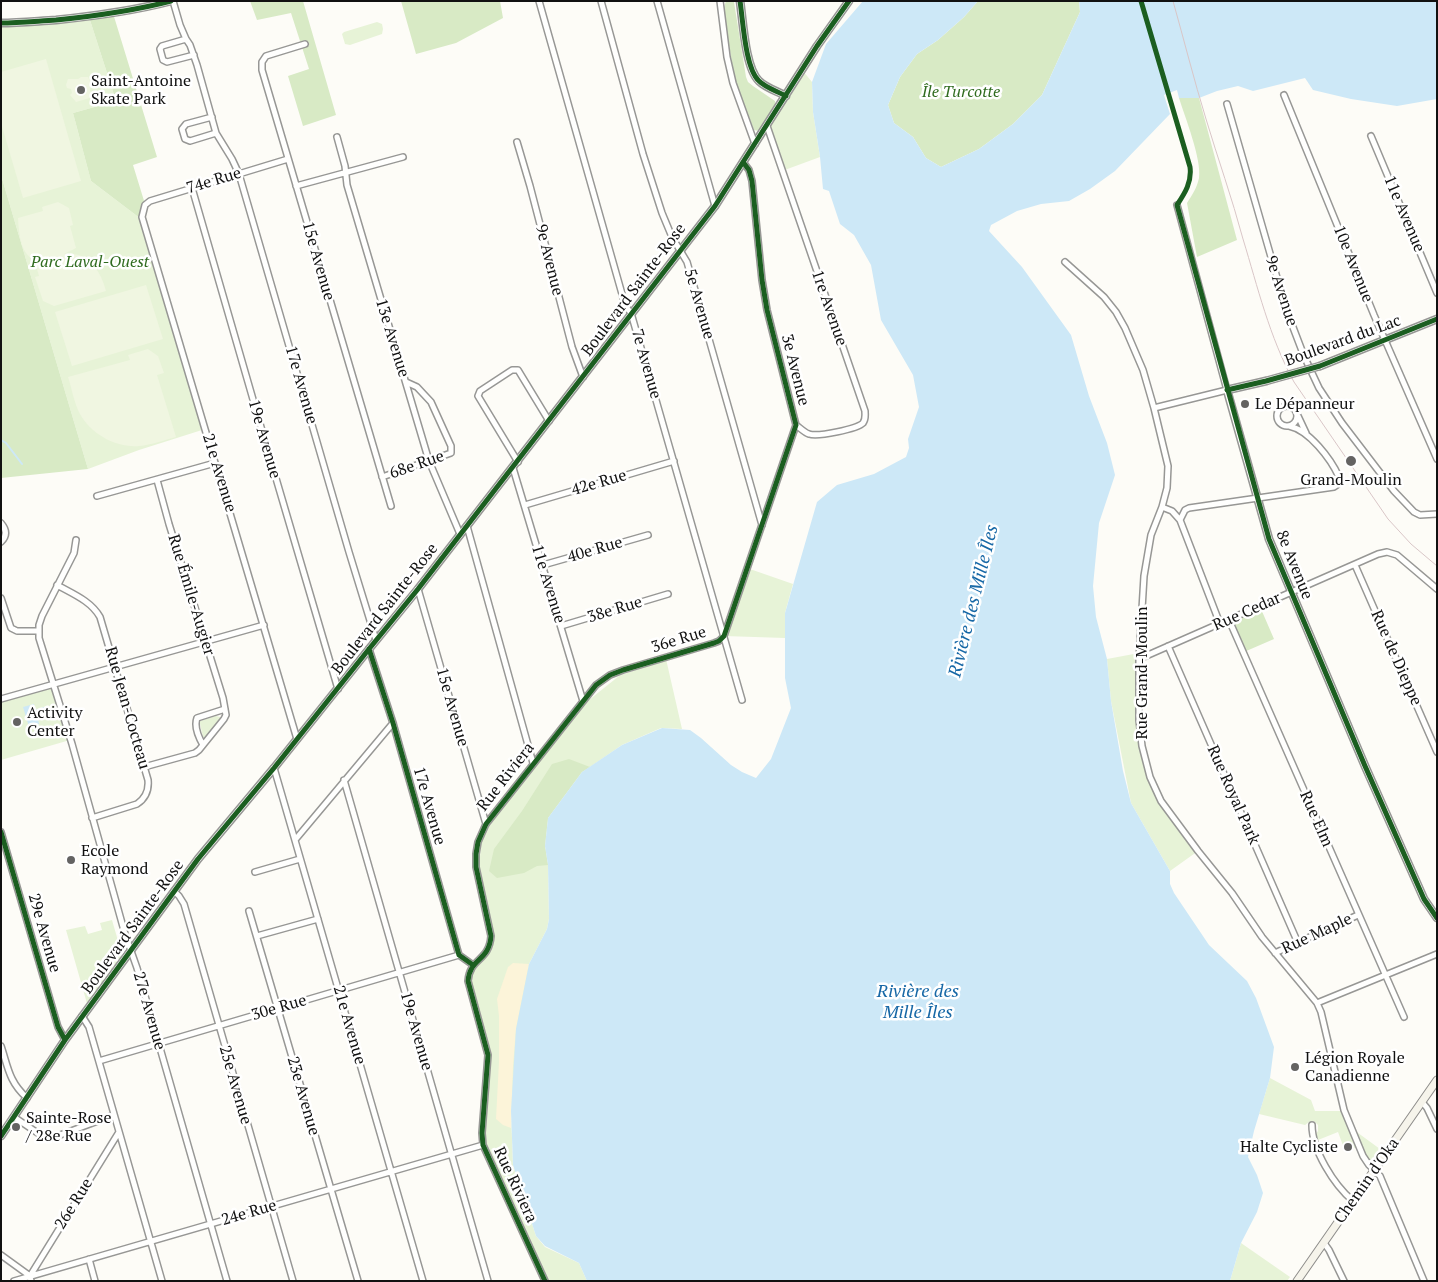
<!DOCTYPE html>
<html>
<head>
<meta charset="utf-8">
<style>
  body { margin:0 }
  #map { position:relative; width:1438px; height:1282px; overflow:hidden; background:#fdfcf7; font-family:"PT Serif",serif }
  canvas { display:block }
  .frame { position:absolute; inset:0; border:2px solid #111; pointer-events:none }
</style>
</head>
<body>
<div id="map">
<canvas width="1438" height="1282"></canvas>
<div class="frame"></div>
</div>
<script>
const context = document.querySelector('canvas').getContext('2d');
context.lineJoin = 'round';
function paint(path, color) { context.fillStyle = color; context.fill(path, 'evenodd'); }
function trace(path, color, width, dash) { context.strokeStyle = color; context.lineWidth = width; context.lineCap = dash ? 'butt' : 'round'; context.setLineDash(dash || []); context.stroke(path); }
function write(font, color, halo, rows, align = 'center') {
  context.font = font + ' "PT Serif",serif'; context.lineWidth = 5; context.setLineDash([]); context.textBaseline = 'middle'; context.strokeStyle = halo; context.fillStyle = color; for (const [text, x, y, turn = 0] of rows) {
    context.save(); context.translate(x, y); context.rotate((+turn || 0) * Math.PI / 180); context.textAlign = isNaN(turn) ? turn : align; if (halo) context.strokeText(text, 0, 0); context.fillText(text, 0, 0); context.restore();
  }
}
const green = new Path2D(`
  M89,17L116,101L73,113L91,181L141,219L202,430L139,450L88,469L1,175V22Z
  M377,22L382,24L383,29L382,34L350,45L345,44L342,34L344,32Z
  M803,71L812,82L813,112L820,157L782,171L767,126Z
  M747,568L793,584L785,613V638L724,636Z
  M1139,653L1142,746L1161,801L1198,851L1170,871L1131,803L1111,701L1107,659Z
  M666,659L682,729L661,728L622,745L590,767L582,772L548,818L545,846L548,865L549,919L547,929L529,964L511,1111L513,1165L536,1236L545,1247L579,1263L587,1281H545L483,1144L487,1060L466,980L490,945L479,873L481,841L490,825L533,763L584,704L619,676Z
  M52,685L70,740L1,760V699Z
  M216,716L220,717L221,719L207,737H203L200,724V721Z
  M112,920L123,958L88,1007L66,930L85,926L88,934L102,930L100,923Z
  M1270,1078L1311,1100L1315,1111H1344L1357,1147L1345,1151L1338,1132L1318,1140L1316,1134L1318,1131V1125L1314,1121L1309,1122L1305,1125L1259,1114Z
  M1354,1130L1380,1149L1373,1161H1368Z
  M1241,1243L1290,1277L1287,1281H1230Z`);
const forest = new Path2D(`
  M250,1H303L336,115L303,126L288,76L309,69L291,13L257,20Z
  M401,1H500L503,18L456,43L416,54Z
  M726,1L734,2L746,77L748,82L753,86L775,101V105L759,131L754,130L735,80L723,10Z
  M978,1H1079L1080,12L1042,95L1013,124L979,149L941,167L926,158L913,137L894,123L888,105L900,77L917,54L938,40L964,17Z
  M112,10L157,157L133,165L145,204L141,219L91,181L73,113L116,101L89,17Z
  M1179,98H1199L1237,240L1197,257L1187,203C1192,195 1197,188 1199,178C1202,160 1185,117 1179,98Z
  M1,175L88,469L1,478Z
  M1261,609L1274,639L1244,652L1231,621Z
  M569,759L590,767L582,772L548,818L545,846L548,865L537,866L524,873L497,878L489,871L494,849L522,811L552,764Z`);
const sand = new Path2D(`
  M513,963L529,964L516,1029L513,1066L511,1128L503,1125L496,1119L499,1062V1016L497,999L508,967Z`);
const pitch = new Path2D(`
  M46,59L81,181L23,198L1,123V72Z
  M81,77H88L91,83L90,91L92,92L93,97L76,102L70,95L72,93L71,89L67,88L66,85L68,79H78Z
  M58,202L69,208L73,225L70,226L76,248L64,254C88,251 101,271 106,291L54,306L43,301L35,277L39,276L35,262L38,261C20,257 19,233 18,218L43,211L42,207Z
  M146,285L163,339L72,366L55,312Z
  M148,349L158,356L164,373L157,375L176,437C164,440 152,445 139,446C116,448 91,434 80,414C74,403 72,389 68,377L130,360L128,355Z`);
const water = new Path2D(`
  M863,1H978L964,17L938,40L917,54L900,77L888,105L894,123L913,137L926,158L941,167L979,149L1013,124L1042,95L1080,12L1079,1H1437V99L1397,106L1351,99L1313,90L1305,78L1253,91L1238,86L1217,91L1199,98H1179L1177,90L1164,95L1170,114L1115,171L1090,189L1069,201L1041,204L1017,211L991,225L989,231L1022,267L1071,335L1089,396L1107,443L1115,475L1099,523L1093,586L1096,617L1107,659L1111,701L1123,771L1131,803L1170,871V884L1174,893L1209,945L1247,981L1256,998L1274,1047L1270,1078L1254,1131L1248,1157L1257,1175L1263,1193L1257,1212L1241,1243L1230,1281H587L579,1263L545,1246L536,1236L513,1165L511,1111L516,1029L529,964L547,929L549,919L548,865L545,846L548,818L582,772L622,745L662,728L690,730L701,738L731,765L742,772L756,778L771,759L791,708L785,678V613L817,502L837,485L874,474L906,457L909,448L908,439L919,407L913,375L881,320L871,265L854,235L840,224L829,191L823,189L820,157L813,112L812,82L826,44Z
  M34,704L35,710L44,707L47,716L38,719L39,724L29,727L23,707Z`);
const stream = new Path2D(`
  M1,440L6,443L22,464`);
const minor = new Path2D(`
  M173,1L180,25L186,39L190,45L197,65L216,133L232,159L239,174L349,552L376,640
  M539,1L624,301L627,308L631,313L742,700
  M601,1L643,154L662,213L672,237L687,262L762,525
  M657,1L715,206
  M720,1L727,57L733,83L755,144
  M186,39L162,46L160,49L163,60L167,62L194,55
  M305,44L266,56L262,62V70L391,506
  M1284,95L1374,315L1437,459
  M1227,104L1286,309L1304,356L1319,388L1342,423L1394,491L1414,512L1420,515L1437,514
  M212,117L186,124L182,129L185,139L190,141L216,133
  M767,126L865,411C865,415 866,419 863,423C857,429 818,437 809,434C805,433 800,428 796,425
  M1371,136L1437,293
  M337,137L345,166L347,185L429,461L460,534
  M517,142L530,186L572,347L583,377
  M288,159L150,201L145,205L142,217L297,739
  M296,186L403,157
  M192,188L265,441L338,689
  M1065,262L1104,297L1116,312L1125,328L1143,370L1154,408L1168,466L1167,488L1162,507L1151,535L1144,576L1139,659V720L1142,746L1150,777L1161,801L1198,851L1232,893L1262,937L1317,1003L1321,1012L1344,1110L1363,1156L1369,1165L1380,1176L1424,1281
  M1277 416a10 10 0 1 1 20 0a10 10 0 1 1-20 0Z
  M1154,408L1227,390L1177,205
  M1298,416L1306,433
  M518,462L478,396L480,391L512,370H518L549,421
  M513,468L583,701
  M382,477L451,453V446L431,402L417,387L406,382
  M97,496L215,463
  M525,505L674,461
  M1162,507L1172,511L1180,520L1220,624
  M1180,520L1185,510L1189,508L1334,487L1337,485L1339,477C1331,459 1309,430 1289,426
  M1,523C7,530 7,536 1,542
  M467,526L533,763
  M76,540L74,553L42,616L39,625V638L72,744L125,934L137,968L227,1281
  M543,565L648,535
  M1355,565L1437,752
  M57,585C73,594 91,601 100,617L148,780C149,790 146,798 137,804L92,818
  M418,589L486,824
  M1,598L11,628L17,631H39
  M1229,620L1404,1017
  M561,626L668,594
  M1168,646L1298,943
  M369,649L393,723L459,955L473,965
  M1139,659L1378,554L1387,552L1397,555L1437,589
  M1,699L264,625
  M203,745C199,738 194,726 197,718L225,709
  M144,767L195,753L199,750L224,719L226,715L223,698L169,524L157,480
  M274,768L423,1281
  M344,780L488,1281
  M1,832L58,1027L65,1040
  M295,840L393,723
  M255,872L300,859
  M174,891L179,896L184,904L293,1281
  M249,911L358,1281
  M257,936L318,919
  M1275,953L1358,915
  M1317,1003L1437,954
  M82,1016L89,1027L162,1281
  M1,1046C8,1067 9,1082 27,1098
  M99,1061L459,955
  M1422,1102L1427,1108L1437,1129
  M14,1117L45,1138H52L114,1115
  M1312,1125C1312,1150 1334,1185 1353,1201
  M1324,1243L1329,1250L1344,1281
  M1,1255L30,1276L31,1281
  M89,1259L95,1281
  M30,1276L119,1132
  M14,1281L483,1145
  M545,1281L483,1145L482,1133L488,1055L468,981C470,957 489,962 491,936L476,867V854L478,842L486,824L596,685L610,675L623,670L714,643L719,641L724,636L796,425L767,310L762,280L752,181L749,170L743,162`);
const tertiary = new Path2D(`
  M740,1C743,20 745,68 759,81C766,88 777,91 786,96
  M1,23C19,23 38,21 56,20C95,16 133,11 171,1
  M1320,366L1437,319
  M1266,381L1227,390L1269,539L1365,766L1424,899L1437,918
  M1,1136L65,1040L198,859L274,768L369,649L418,589L715,206L817,46L849,1`);
const secondary = new Path2D(`
  M1297,1281L1437,1080`);
const tram = new Path2D(`
  M1173,1C1184,40 1194,80 1206,119C1218,159 1232,198 1243,239C1258,288 1269,336 1294,382L1388,519L1411,544L1437,566`);
const tertiaryBridge = new Path2D(`
  M1266,381L1320,366`);
const cycleway = new Path2D(`
  M740,1C743,20 745,68 759,81C766,88 777,91 786,96
  M1141,1L1190,167C1192,182 1185,193 1177,205L1269,539L1365,766L1424,899L1437,918
  M1,23C19,23 38,21 56,20C95,16 133,11 171,1
  M1227,390L1266,381L1320,366L1437,319
  M369,649L393,723L459,955L473,965
  M1,832L58,1027L65,1040
  M1,1136L65,1040L198,859L274,768L369,649L418,589L715,206L817,46L849,1
  M545,1281L483,1145L482,1133L488,1055L468,981C470,957 489,962 491,936L476,867V854L478,842L486,824L596,685L610,675L623,670L714,643L719,641L724,636L796,425L767,310L762,280L752,181L749,170L743,162`);
const markers = [
  [81,90,5,"#646362"],
  [1245,404,5,"#646362"],
  [1351,461,6,"#646362"],
  [17,722,5,"#646362"],
  [71,860,5,"#646362"],
  [1295,1067,5,"#646362"],
  [16,1127,5,"#646362"],
  [1348,1147,5,"#646362"]
];
const poiNames = [
  ["Saint-Antoine",91,81],
  ["Skate Park",91,99],
  ["Le Dépanneur",1255,404],
  ["Grand-Moulin",1351,480,"center"],
  ["Activity",27,713],
  ["Center",27,731],
  ["Ecole",81,851],
  ["Raymond",81,869],
  ["Légion Royale",1305,1058],
  ["Canadienne",1305,1076],
  ["Sainte-Rose",26,1118],
  ["/ 28e Rue",26,1136],
  ["Halte Cycliste",1338,1147,"right"]
];
const parkNames = [
  ["Île Turcotte",961,92],
  ["Parc Laval-Ouest",90,262]
];
const streetNames = [
  ["74e Rue",214,181,-17],
  ["11e Avenue",1404,214,67],
  ["9e Avenue",549,260,76],
  ["15e Avenue",318,261,74],
  ["10e Avenue",1353,264,68],
  ["Boulevard Sainte-Rose",634,290,-53],
  ["9e Avenue",1281,291,72],
  ["5e Avenue",699,304,74],
  ["1re Avenue",829,308,71],
  ["13e Avenue",392,338,73],
  ["Boulevard du Lac",1343,341,-20],
  ["7e Avenue",646,364,74],
  ["3e Avenue",795,370,76],
  ["17e Avenue",301,385,74],
  ["19e Avenue",264,439,74],
  ["68e Rue",417,465,-19],
  ["21e Avenue",219,473,73],
  ["42e Rue",599,483,-16],
  ["40e Rue",595,550,-16],
  ["8e Avenue",1294,565,68],
  ["11e Avenue",548,584,73],
  ["Rue Émile-Augier",191,595,73],
  ["Boulevard Sainte-Rose",385,609,-52],
  ["38e Rue",615,610,-17],
  ["Rue Cedar",1247,612,-24],
  ["36e Rue",679,640,-17],
  ["Rue de Dieppe",1396,658,66],
  ["Rue Grand-Moulin",1142,673,-90],
  ["15e Avenue",452,707,74],
  ["Rue Jean-Cocteau",127,708,74],
  ["Rue Riviera",506,777,-52],
  ["Rue Royal Park",1233,795,66],
  ["17e Avenue",429,806,74],
  ["Rue Elm",1316,819,66],
  ["Boulevard Sainte-Rose",133,927,-54],
  ["29e Avenue",44,933,74],
  ["Rue Maple",1317,934,-25],
  ["30e Rue",279,1008,-16],
  ["27e Avenue",149,1011,74],
  ["21e Avenue",349,1025,74],
  ["19e Avenue",416,1031,74],
  ["25e Avenue",235,1085,74],
  ["23e Avenue",303,1096,74],
  ["Chemin d'Oka",1367,1181,-55],
  ["Rue Riviera",515,1185,65],
  ["26e Rue",74,1204,-58],
  ["24e Rue",249,1213,-16]
];
const waterNames = [
  ["Rivière des Mille Îles",974,601,-76],
  ["Rivière des",918,992],
  ["Mille Îles",918,1013]
];
paint(green, '#e7f3d7');
paint(forest, '#d8eac5');
paint(sand, '#fcf4d9');
paint(pitch, '#f0f6e1');
paint(water, '#cde8f7');
trace(stream, '#cde8f7', 2);
trace(minor, '#979795', 8);
trace(tertiary, '#979795', 9);
trace(secondary, '#8e8d8b', 9);
trace(minor, '#fffffe', 5);
trace(tertiary, '#fffffe', 6);
trace(secondary, '#f6f4eb', 7);
trace(tram, '#d9c6c7', 1);
trace(tertiaryBridge, '#979795', 9, []);
trace(tertiaryBridge, '#fffffe', 6);
trace(cycleway, '#1b5e20', 5);
for (const [x, y, r, color] of markers) { const dot = new Path2D(); dot.arc(x, y, r, 0, 2 * Math.PI); context.fillStyle = color; context.fill(dot); trace(dot, '#fff', 2); }
write('16px', '#111', '#fff', poiNames, 'left');
write('italic 16px', '#2f6b1f', '#fff', parkNames);
write('16px', '#111', '#fff', streetNames);
write('italic 18px', '#1768a6', '#fff', waterNames);
</script>
</body>
</html>
